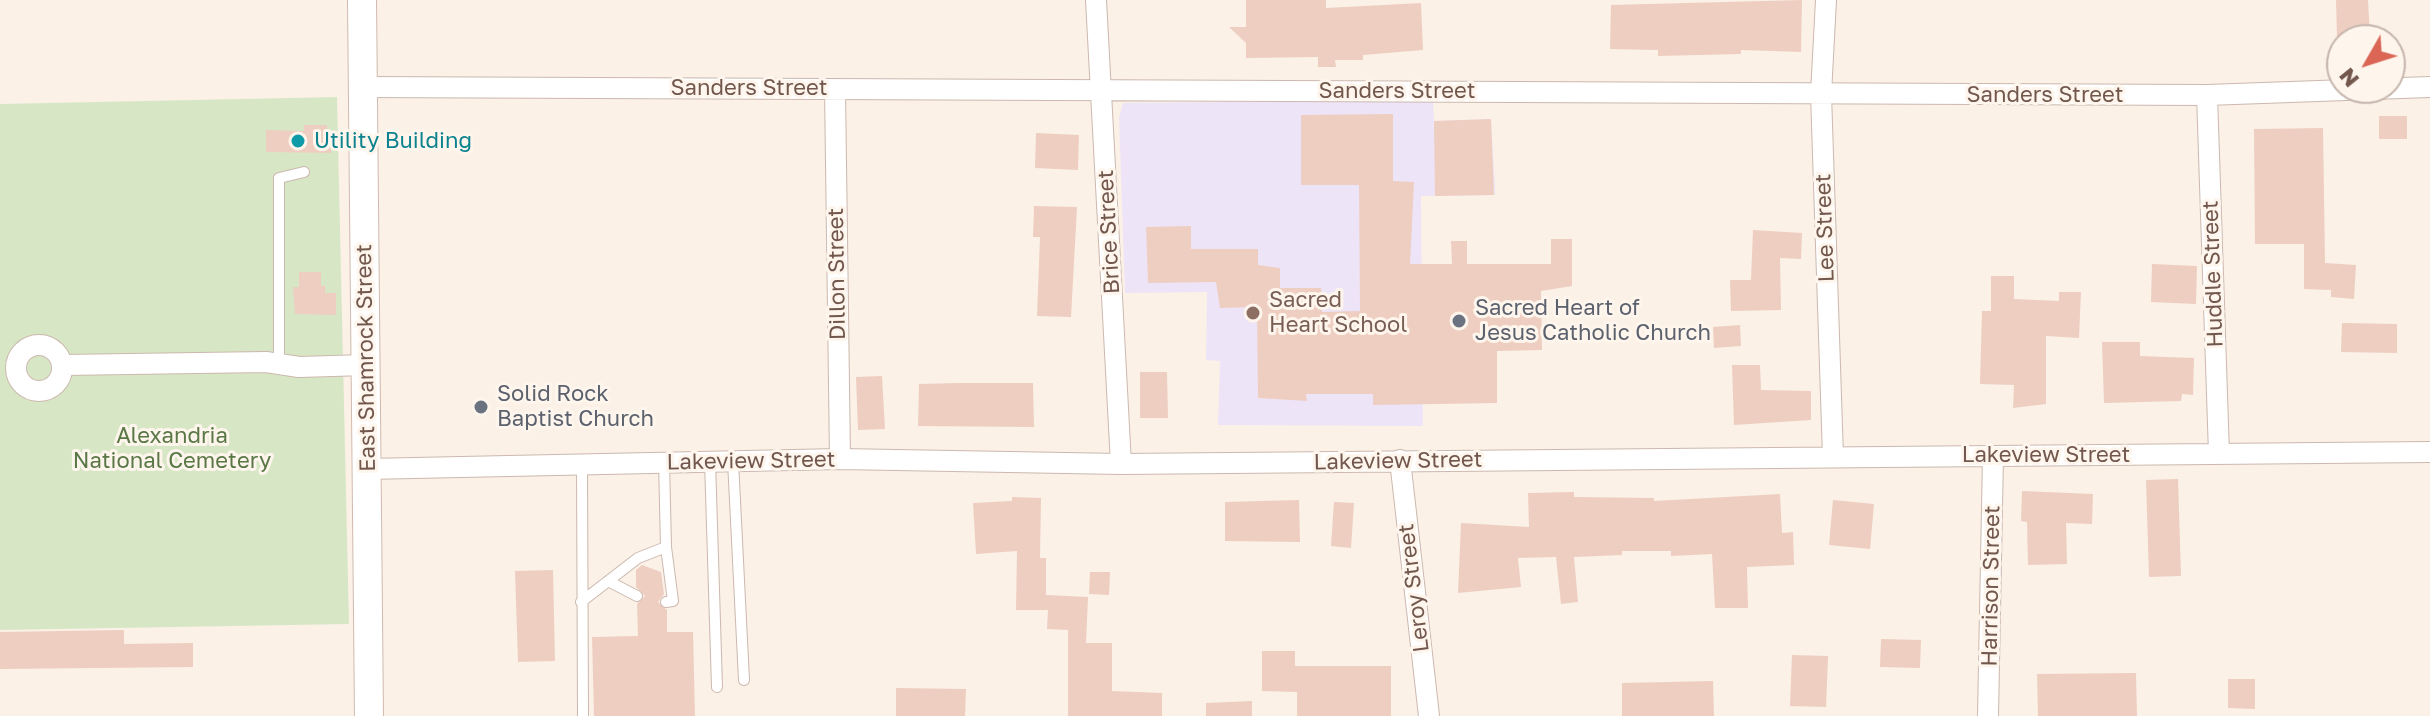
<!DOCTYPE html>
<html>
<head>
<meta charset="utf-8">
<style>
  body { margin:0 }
  #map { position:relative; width:2430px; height:716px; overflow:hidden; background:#fbf1e7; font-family:"Golos Text",sans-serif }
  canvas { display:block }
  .north { position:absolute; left:2326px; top:24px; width:80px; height:80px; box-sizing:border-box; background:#fef5ed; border:2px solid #c6b6ad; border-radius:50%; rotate:231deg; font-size:22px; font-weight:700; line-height:32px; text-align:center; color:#72574d }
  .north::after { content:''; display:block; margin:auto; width:28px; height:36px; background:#db6656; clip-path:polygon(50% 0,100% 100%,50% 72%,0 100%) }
</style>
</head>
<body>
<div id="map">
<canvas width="2430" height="716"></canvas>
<div class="north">N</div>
</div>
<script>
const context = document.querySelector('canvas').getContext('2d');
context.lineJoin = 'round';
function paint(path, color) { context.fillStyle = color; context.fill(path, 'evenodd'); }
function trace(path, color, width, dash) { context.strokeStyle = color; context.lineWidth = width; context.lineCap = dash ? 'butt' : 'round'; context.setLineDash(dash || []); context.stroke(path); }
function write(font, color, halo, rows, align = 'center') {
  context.font = font + ' "Golos Text",sans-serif'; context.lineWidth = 6; context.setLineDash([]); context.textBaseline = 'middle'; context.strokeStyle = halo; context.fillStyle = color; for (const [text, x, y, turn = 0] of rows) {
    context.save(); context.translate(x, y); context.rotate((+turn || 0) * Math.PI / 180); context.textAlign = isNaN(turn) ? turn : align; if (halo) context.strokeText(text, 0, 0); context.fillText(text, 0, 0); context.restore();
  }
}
const education = new Path2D(`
  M1433,100L1434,121L1491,119L1495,188V195L1421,196L1423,426L1218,425L1220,361L1206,360L1207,292L1125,293L1119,117L1123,103Z`);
const green = new Path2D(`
  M337,97L349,624L0,630V104Z`);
const building = new Path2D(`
  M1246,0H1326V8L1421,3L1423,50L1363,55V60H1335L1336,67H1318V57L1246,58V43L1229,27H1246Z
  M1802,0L1801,52L1741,50V54L1658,56V50L1610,49L1611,5Z
  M2336,0H2368L2370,36L2337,37Z
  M1393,114V181L1414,182L1410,264H1452L1451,241H1467V264H1551V239H1572V286L1541,291L1542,350L1497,351V403L1373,405V394H1306L1307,401L1258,398L1257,313H1253V307L1220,308L1216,282L1148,283L1146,227L1191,226V249H1258V265L1280,268V288H1321L1322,312L1360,311L1359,185H1301V115Z
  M2379,116H2407V139H2379Z
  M1491,119L1494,195L1435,196L1434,121Z
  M304,125H327V131H331V153L266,152V130L304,131Z
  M2323,128L2325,263L2356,265L2354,299L2331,297V290L2304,289V244H2255L2254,129Z
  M1036,133L1079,135L1078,170L1035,168Z
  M1034,206L1077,207L1071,317L1037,316L1040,237H1033Z
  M1753,230L1802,233L1801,259L1780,258L1781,310L1731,311L1730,280H1751Z
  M2152,264L2197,266L2196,304L2151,302Z
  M299,272H321V286H325V293H336V315L295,314L293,287H299Z
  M1991,276H2014V299L2059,301V292H2081L2079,338L2046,336V404L2013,408L2014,385L1980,384L1982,311H1991Z
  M2342,323L2397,324V353L2341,352Z
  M1740,325L1741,346L1714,348L1713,327Z
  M2102,342H2140V356L2194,358L2193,395L2182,394L2181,401L2104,403Z
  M1732,365H1760L1761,390L1811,391V420L1734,425Z
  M1140,372H1167L1168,418H1140Z
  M882,376L885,429L858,430L856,377Z
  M958,383H1033L1034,427L918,426L919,384Z
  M2178,479L2181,576L2149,577L2146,480Z
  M2022,491L2093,494L2092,524L2066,523L2067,564L2028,565L2027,522L2021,521Z
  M1574,492V497L1654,498V501L1780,494L1782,533L1793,532L1794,565L1747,567L1748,608H1715L1712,554L1671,556V551H1622V555L1574,557L1578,602L1561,604L1556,557L1518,558L1521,587L1458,593L1461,523L1529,527L1528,493Z
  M1012,497L1041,498L1040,558H1046V595L1088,597L1086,643H1112V691L1162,693V716H1068V630L1047,629L1048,610H1016L1017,551L976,554L973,503L1012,501Z
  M1299,500L1300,542L1225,541V502Z
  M1833,500L1874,504L1870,549L1829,545Z
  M1334,502L1354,503L1351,548L1331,546Z
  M642,565L661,572L664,594L658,602L667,610V632H693L695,716H594L592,637L638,636L637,604L645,596L636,587V570Z
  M553,570L555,661L518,662L515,571Z
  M1090,572H1110L1109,595L1089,594Z
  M124,630V644L193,643V667L0,669V632Z
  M1881,639L1921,640L1920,668L1880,667Z
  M1262,651H1295V666H1391V716H1297V692L1262,691Z
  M1792,655L1828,656L1826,707L1790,706Z
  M2136,673L2137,716H2038L2037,674Z
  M2228,679H2255V709L2228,708Z
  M1713,681L1714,716H1622V683Z
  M896,688L966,689L965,716H896Z
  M1252,701V716H1206V703Z`);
const service = new Path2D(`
  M279,364V178L304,172
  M710,461L717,687
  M733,461L744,680
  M582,464L583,716
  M666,547L673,601L666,602
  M608,581L637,596
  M581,602L638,558L666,547L664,462`);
const minor = new Path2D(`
  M1096,0L1121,464
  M1826,0L1821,94L1833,457
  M363,87L2207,95L2430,87
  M835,89L840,459
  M2207,95L2219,454
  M16 368a23 23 0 1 1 46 0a23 23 0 1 1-46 0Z
  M62,365L266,362L299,367L366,365
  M1400,460L1429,716
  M367,469L840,459L1121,464L2430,452
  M1988,716L1993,456`);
const secondary = new Path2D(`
  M362,0L369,716`);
const markers = [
  [298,141,8,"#0f9aa8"],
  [1253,313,8,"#8d6e63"],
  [1459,321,8,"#6b7280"],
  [481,407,8,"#6b7280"]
];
const streetNames = [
  ["Sanders Street",749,88],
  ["Sanders Street",1397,91],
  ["Sanders Street",2045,95],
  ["Lee Street",1825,228,-92],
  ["Brice Street",1109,232,-93],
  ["Dillon Street",837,274,-91],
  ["Huddle Street",2213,274,-92],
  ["East Shamrock Street",366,358,-91],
  ["Lakeview Street",2046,455],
  ["Lakeview Street",751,461,-1],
  ["Lakeview Street",1398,461,-1],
  ["Harrison Street",1991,586,-89],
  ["Leroy Street",1414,588,-97]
];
const cultureNames = [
  ["Utility Building",314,141]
];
const educationNames = [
  ["Sacred",1269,300],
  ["Heart School",1269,325]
];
const worshipNames = [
  ["Sacred Heart of",1475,308],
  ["Jesus Catholic Church",1475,333],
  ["Solid Rock",497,394],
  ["Baptist Church",497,419]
];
const parkNames = [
  ["Alexandria",172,436],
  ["National Cemetery",172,461]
];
paint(education, '#eee4f7');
paint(green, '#d7e7c6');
paint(building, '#eecec1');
trace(service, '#ccb8ae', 12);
trace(minor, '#ccb8ae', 22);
trace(secondary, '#d0baaf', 30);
trace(service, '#fff', 10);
trace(minor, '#fff', 20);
trace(secondary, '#fff', 28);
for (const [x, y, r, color] of markers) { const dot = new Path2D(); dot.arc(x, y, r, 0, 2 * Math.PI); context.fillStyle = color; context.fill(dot); trace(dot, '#fef5ed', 3); }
write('22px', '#72574d', '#fef5ed', streetNames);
write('22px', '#0d838f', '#fef5ed', cultureNames, 'left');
write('22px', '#785e54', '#fef5ed', educationNames, 'left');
write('22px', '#5b616d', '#fef5ed', worshipNames, 'left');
write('22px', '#5a7846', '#fef5ed', parkNames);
</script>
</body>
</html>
